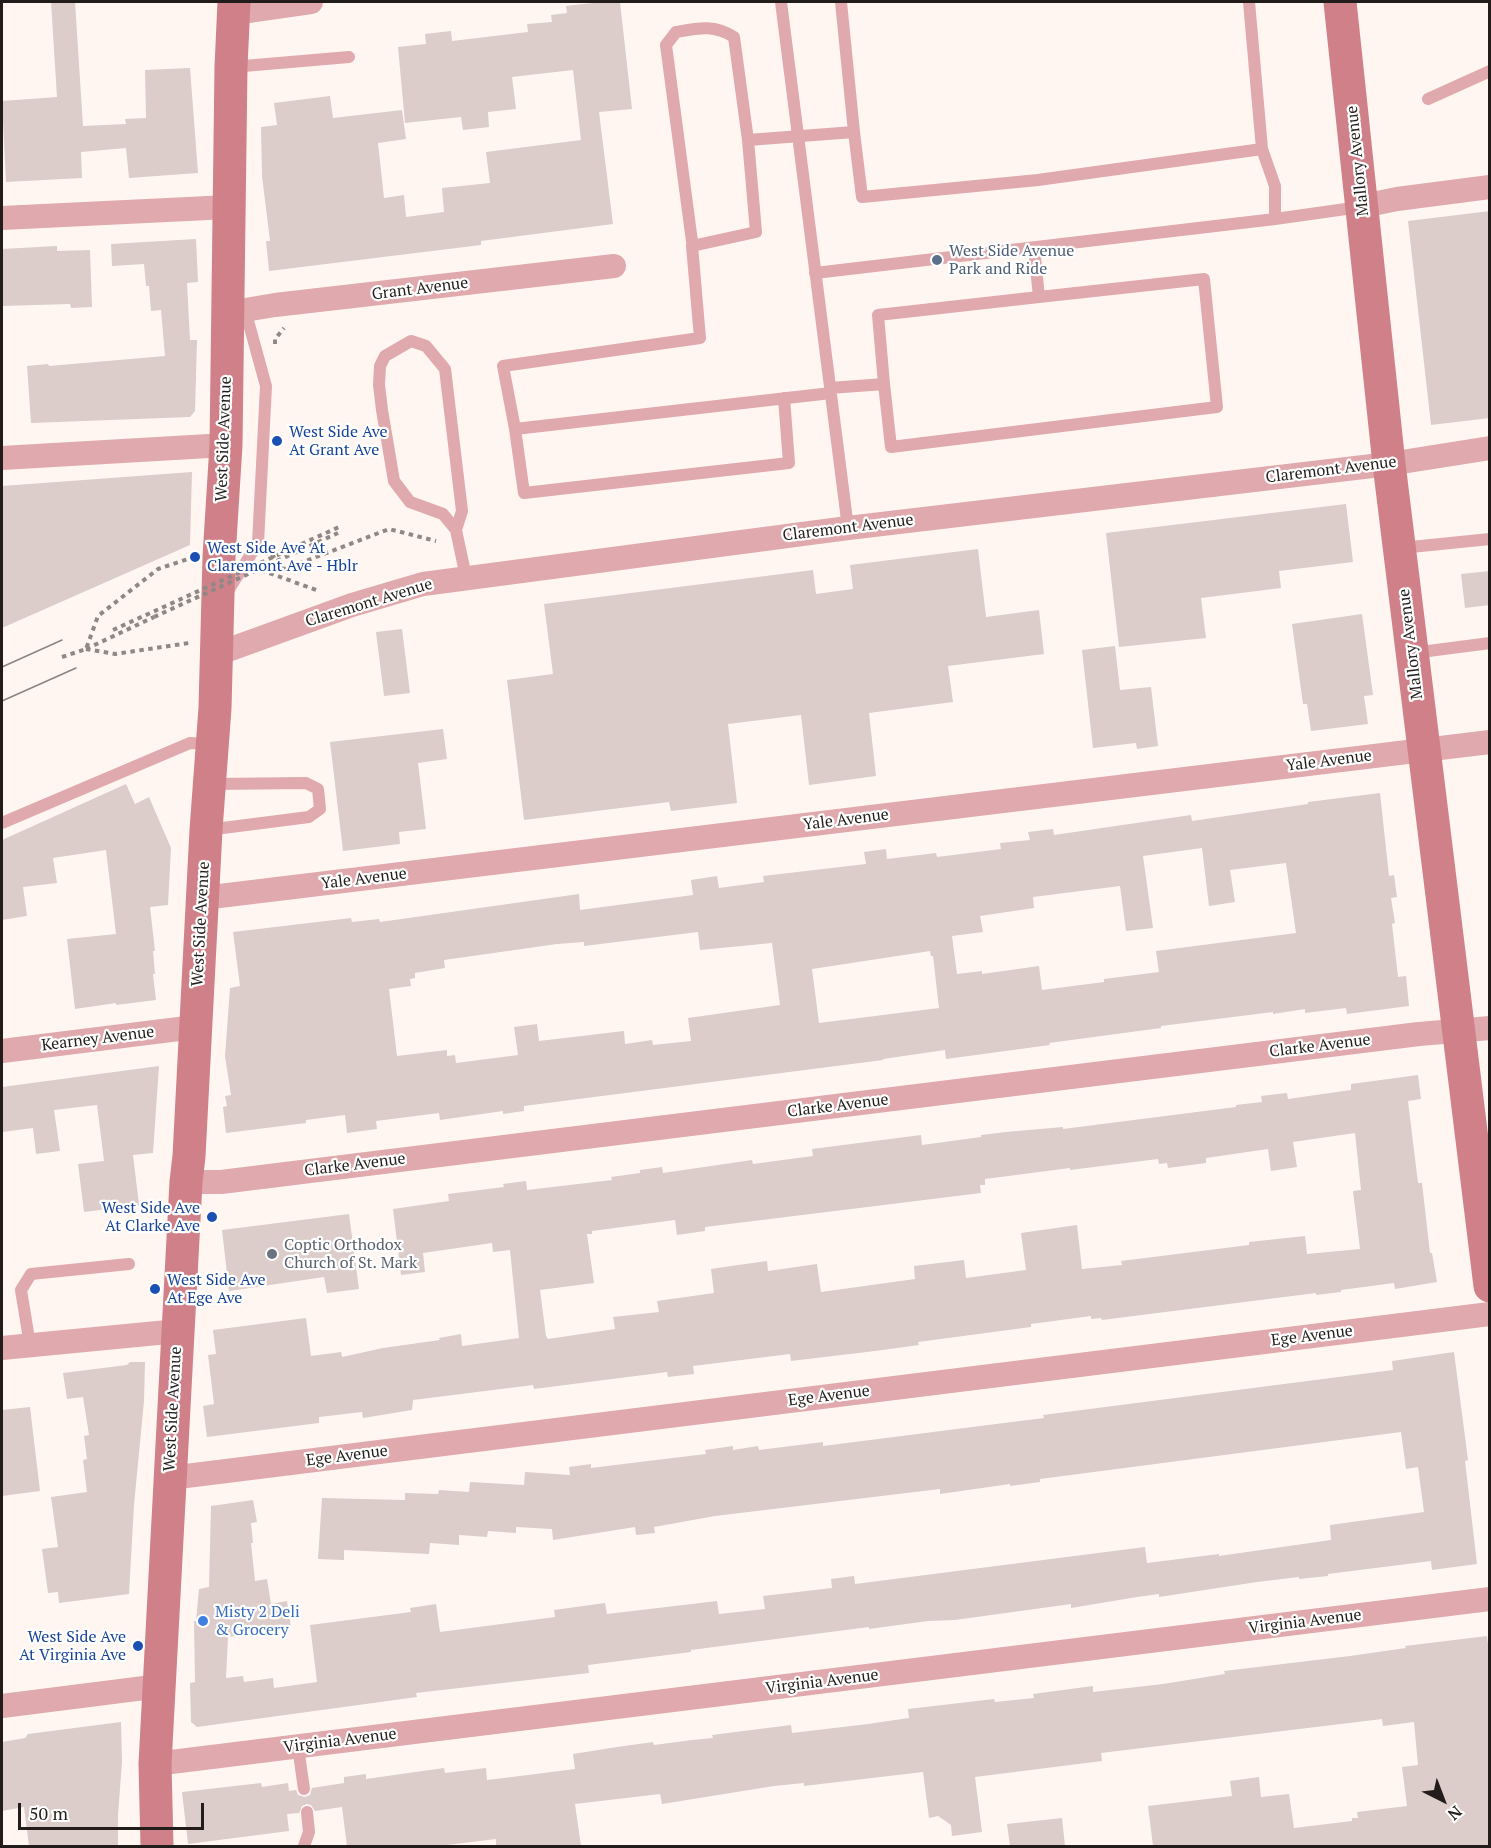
<!DOCTYPE html>
<html>
<head>
<meta charset="utf-8">
<style>
  body { margin:0 }
  #map { position:relative; width:1491px; height:1848px; overflow:hidden; background:#fff6f2; font-family:"PT Serif",serif }
  canvas { display:block }
  .frame { position:absolute; inset:0; border:3px solid #221d1a; pointer-events:none }
  .north { position:absolute; left:1413px; top:1770px; width:60px; height:60px; -webkit-text-stroke:4px #fff; paint-order:stroke; rotate:138deg; font-size:16px; font-weight:700; line-height:24px; text-align:center; color:#221d1a }
  .north::after { content:''; display:block; margin:auto; width:21px; height:27px; background:#221d1a; clip-path:polygon(50% 0,100% 100%,50% 72%,0 100%) }
  .scale { position:absolute; left:18px; top:1803px; width:186px; height:27px; box-sizing:border-box; border:3px solid #221d1a; border-top:0; padding-left:8px; font-size:18px; line-height:21px; white-space:nowrap; color:#221d1a; -webkit-text-stroke:4px #fff; paint-order:stroke }
</style>
</head>
<body>
<div id="map">
<canvas width="1491" height="1848"></canvas>
<div class="frame"></div>
<div class="north">N</div>
<div class="scale">50 m</div>
</div>
<script>
const context = document.querySelector('canvas').getContext('2d');
context.lineJoin = 'round';
function paint(path, color) { context.fillStyle = color; context.fill(path, 'evenodd'); }
function trace(path, color, width, dash) { context.strokeStyle = color; context.lineWidth = width; context.lineCap = dash ? 'butt' : 'round'; context.setLineDash(dash || []); context.stroke(path); }
function write(font, color, halo, rows, align = 'center') {
  context.font = font + ' "PT Serif",serif'; context.lineWidth = 4.5; context.setLineDash([]); context.textBaseline = 'middle'; context.strokeStyle = halo; context.fillStyle = color; for (const [text, x, y, turn = 0] of rows) {
    context.save(); context.translate(x, y); context.rotate((+turn || 0) * Math.PI / 180); context.textAlign = isNaN(turn) ? turn : align; if (halo) context.strokeText(text, 0, 0); context.fillText(text, 0, 0); context.restore();
  }
}
const building = new Path2D(`
  M51,2H75L83,126L126,124L125,119L146,118L145,70L190,68L198,173L129,178L126,148L81,152L82,178L6,182L2,101L57,97Z
  M602,2H620L632,109L599,112L613,224L481,241V245L269,271L266,241H270L262,176L261,127L277,125L274,103L330,96L333,118L402,110L406,139L378,143L384,198L404,195L406,217L444,212L442,188L490,183L486,152L581,140L573,70L512,77L516,109L488,112L489,127L463,130L461,117L405,123L398,47L426,44L425,34L451,31L452,41L528,32L527,24L552,22L551,15L567,13L566,6Z
  M1490,211V418L1431,425L1408,221Z
  M196,239L198,282L187,283L190,340H197L195,411L190,417L31,423L27,366L48,364L49,366L165,356L161,310L151,311L149,286H146L144,264L112,266L111,244Z
  M57,246V251L90,250L92,307L71,308L70,304L2,306V249Z
  M192,472L190,545L2,628V486Z
  M1346,504L1353,562L1279,571L1281,588L1201,598L1206,638L1119,647L1106,533Z
  M978,549L986,617L1039,610L1044,654L948,666L953,702L869,713L876,776L809,785L801,715L728,724L737,803L671,811L669,802L524,820L507,680L553,674L544,604L813,570L816,594L853,589L850,565Z
  M1490,571V605L1465,608L1461,574Z
  M1362,614L1373,695L1364,696L1368,724L1311,731L1307,704H1303L1292,624Z
  M402,629L410,693L384,696L376,632Z
  M1115,646L1120,690L1151,687L1158,746L1137,749L1136,743L1093,748L1082,650Z
  M443,729L447,759L418,763L426,829L399,832L400,844L343,851L330,742Z
  M126,784L135,804L149,797L171,848L168,905L150,907L155,951H153L155,974H153L156,1000L116,1005V1003L75,1009L67,939L116,934L106,850L53,858L57,883L23,887L27,916L2,920V840Z
  M1380,793L1389,876L1394,875L1397,897L1391,898L1395,923L1392,924L1398,977L1406,976L1409,1006L1347,1014L1346,1008L1305,1013V1009L1273,1014V1012L1161,1026V1028L1049,1043L1050,1045L946,1059L945,1050L883,1059V1060L524,1106V1111L503,1114V1111L440,1120L439,1113L376,1121L377,1129L347,1133L345,1115L306,1120V1123L226,1133L223,1107L227,1106L225,1096L231,1095L225,1056L230,988L240,986L233,932L351,918L352,922L379,919L380,922L579,894L580,910L693,895L691,880L717,876L719,888L764,882L763,876L866,864L864,852L886,849L887,859L936,853L937,857L1001,849L1000,843L1030,840L1028,832L1053,829L1054,835L1191,815L1192,821L1308,804V802ZM1202,848L1209,906L1235,902L1230,870L1286,863L1296,933L1156,951L1159,972L1104,979V982L1042,990L1039,966L982,974V971L957,974L952,936L983,932L980,916L1034,908L1033,897L1120,886L1126,931L1153,928L1143,856ZM698,932L700,950L772,943L780,1005L688,1018L691,1041L653,1045L652,1040L625,1044L624,1031L539,1041L537,1024L514,1027L518,1055L456,1063L455,1055L447,1056V1050L397,1056L389,989L411,986L410,979L415,978V973L445,968L444,960L557,944L584,942V946ZM930,951L931,956H933L939,1008L819,1023L812,969Z
  M159,1066L153,1153L133,1155L139,1205L84,1212L78,1164L104,1161L97,1105L54,1110L60,1151L36,1154L33,1128L2,1132V1087Z
  M1418,1075L1421,1099L1408,1101L1418,1183H1422L1430,1253H1432L1437,1282L1395,1289L1394,1283L1341,1290V1292L1316,1295V1293L1102,1320L1101,1318L1091,1319V1316L1031,1324V1327L918,1342L919,1345L875,1351L791,1361L790,1354L693,1366L694,1374L668,1377L667,1372L534,1389L533,1385L413,1400L412,1410L363,1418L362,1412L319,1417V1423L207,1437L203,1406L214,1404L208,1355L216,1354L213,1330L306,1318L311,1356L341,1352L342,1357L383,1348L440,1340L439,1338L461,1334L462,1346L519,1338L510,1250L493,1252L492,1243L423,1253L425,1272L401,1275L393,1209L449,1201L448,1194L504,1187L503,1184L526,1181L527,1190L612,1180L611,1177L640,1173V1170L662,1167L663,1173L752,1160L753,1164L813,1156L812,1149L921,1135L922,1145L981,1137V1135L1006,1132L1063,1127V1129L1236,1107V1105L1262,1102L1261,1096L1287,1093L1288,1099L1351,1090V1084ZM1355,1133L1361,1190L1353,1191L1360,1249L1307,1254L1305,1236L1249,1242V1245L1121,1261L1122,1265L1082,1269L1077,1225L1021,1233L1026,1270L966,1278L964,1260L914,1266L915,1279L821,1292L817,1264L768,1271L767,1261L738,1265L711,1269L714,1293L657,1301L659,1312L613,1317L615,1329L548,1339L546,1336L540,1290L594,1283L587,1234H592V1231L675,1220L677,1235L705,1231V1227L981,1193L980,1185H985V1179L1070,1168V1170L1158,1159L1159,1164L1167,1163L1168,1168L1206,1163V1158L1268,1149L1271,1171L1297,1167L1293,1142Z
  M349,1214L359,1289L327,1293L324,1277L229,1291L222,1230Z
  M1454,1352L1468,1460L1465,1461L1477,1564L1432,1570L1431,1561L1328,1574V1576L1299,1579V1577L1257,1582L1159,1597V1594L1137,1597L1071,1608V1604L955,1620L928,1621L869,1629V1627L691,1650V1652L588,1665L589,1673L416,1693L417,1697L197,1727L191,1722L190,1683L195,1682L194,1621H196L199,1589L209,1587L211,1506L253,1500L257,1522L251,1523L253,1543H251L255,1581L267,1579L271,1604L287,1601L291,1628L228,1637L226,1678L243,1676L244,1682L273,1678L274,1688L317,1682L310,1625L411,1612L410,1608L436,1604L440,1632L555,1617L554,1610L605,1603L607,1614L717,1601L719,1614L765,1609L763,1596L832,1588L831,1579L854,1576L855,1584L1145,1547L1147,1563L1219,1554V1556L1331,1540L1330,1525L1424,1512L1418,1467L1406,1469L1401,1432L1040,1479V1482L1010,1486V1484L940,1494V1489L715,1516L654,1527L655,1533L636,1535L635,1527L553,1540L552,1529L516,1527V1533L488,1531L487,1537L459,1535V1545L430,1543L429,1554L344,1550V1560L318,1559L322,1498L405,1500V1493L438,1494L439,1490L469,1492L470,1482L524,1485L525,1472L570,1475L569,1467L591,1464V1468L648,1461L706,1454L705,1450L733,1446V1450L758,1446L759,1450L823,1442V1446L996,1424L1044,1418L1043,1415L1393,1370L1392,1361Z
  M130,1362H145L144,1401L134,1505L129,1594L59,1603L58,1592L48,1593L42,1549L58,1547L51,1497L87,1492L83,1460L87,1459L84,1436L89,1435L83,1397L67,1399L63,1373L127,1365Z
  M30,1407L40,1491L2,1496V1410Z
  M1487,1636L1490,1660V1846H1153L1148,1806L1232,1796L1230,1781L1259,1777L1261,1797L1289,1794L1294,1828L1352,1821V1818H1358L1357,1812L1407,1806L1402,1767L1418,1765L1414,1722L1383,1726L1382,1719L1101,1753L1102,1761L975,1777L982,1832L952,1836L951,1825L938,1816L929,1818L923,1772L804,1786V1783L774,1786L662,1804L660,1794L575,1804L581,1846H496V1839L439,1846H347L342,1807L315,1811L311,1805L307,1804L302,1806L299,1813L287,1814L289,1831L188,1844L182,1792L261,1783L262,1787L288,1783L289,1791L296,1790L298,1795L305,1797L310,1795L312,1788L344,1783V1777L366,1774V1779L444,1768L445,1773L486,1768L487,1780L512,1777L575,1769L573,1754L617,1747L653,1742L654,1745L692,1740L713,1738L712,1735L791,1725L792,1733L868,1724L909,1718L908,1709L994,1699L995,1702L1034,1698L1033,1694L1093,1686V1692L1163,1684L1225,1674L1224,1671L1350,1656L1406,1648L1405,1646Z
  M121,1722L122,1762L118,1815V1846H29L24,1807L2,1811V1742L25,1738L28,1734Z
  M1062,1818L1065,1846H1010L1007,1824Z`);
const path = new Path2D(`
  M275,344V339L284,328
  M272,554L280,568L285,569L389,529L436,541
  M261,570L319,591
  M86,649L115,654L189,643
  M86,649L154,617
  M62,657L86,649L98,616L158,569L191,558`);
const lane = new Path2D(`
  M781,2L848,528
  M841,2L854,132
  M1249,2L1262,149
  M232,67L349,57
  M1428,99L1490,71
  M1275,219L1360,207
  M693,249L666,45L676,32C698,28 714,24 734,37L748,140
  M815,273L1275,219V186L1262,149L1038,180L862,197L854,132L748,140L756,232L692,246L700,338L503,366L515,429L831,393
  M884,384L891,447L1217,407L1204,279L1039,297
  M830,388L884,384L878,315L1039,297L1034,248
  M515,429L524,493L789,463L784,398
  M456,530L462,511L445,369L426,346L411,341L385,356L380,366L379,385L382,410L394,481L410,502L443,514L456,530L466,577
  M1401,548L1490,539
  M226,594L258,543L266,386L244,306
  M1413,653L1490,643
  M2,823L190,743L211,744
  M207,830L309,817L320,809L318,789L306,783L212,784
  M30,1345L21,1290L31,1274L129,1264
  M298,1747L304,1789
  M304,1846L309,1832L307,1812`);
const street = new Path2D(`
  M234,13L311,2
  M1363,206L1397,199L1490,187
  M2,218L229,207
  M227,313L275,305L614,266
  M2,458L226,445
  M217,654L352,605L423,584L848,528L1389,464L1490,448
  M203,898L1490,742
  M2,1051L195,1027
  M186,1182H221L1419,1034L1490,1028
  M2,1348L178,1331
  M170,1478L1490,1314
  M2,1706L160,1686
  M155,1764L1490,1599`);
const secondary = new Path2D(`
  M1340,2L1389,464L1490,1286
  M157,1846L155,1764L186,1182L189,1156L206,830L215,708L219,557L226,445L231,67L234,2`);
const tram = new Path2D(`
  M2,667L62,640
  M2,701L76,668`);
const pathBridge = new Path2D(`
  M154,617L338,533
  M113,630L339,527`);
const markers = [
  [937,260,6,"#5c6f8a"],
  [277,441,6,"#1a4fb4"],
  [195,557,6,"#1a4fb4"],
  [212,1217,6,"#1a4fb4"],
  [272,1254,6,"#6b7280"],
  [155,1289,6,"#1a4fb4"],
  [203,1621,6,"#3f7fe0"],
  [138,1646,6,"#1a4fb4"]
];
const streetNames = [
  ["Mallory Avenue",1358,161,-96],
  ["Grant Avenue",420,289,-7],
  ["West Side Avenue",224,439,-88],
  ["Claremont Avenue",1331,470,-7],
  ["Claremont Avenue",848,528,-7],
  ["Claremont Avenue",369,603,-17],
  ["Mallory Avenue",1411,644,-97],
  ["Yale Avenue",1329,761,-7],
  ["Yale Avenue",846,820,-7],
  ["Yale Avenue",364,879,-7],
  ["West Side Avenue",201,924,-87],
  ["Kearney Avenue",98,1039,-7],
  ["Clarke Avenue",1320,1046,-7],
  ["Clarke Avenue",838,1106,-7],
  ["Clarke Avenue",355,1165,-7],
  ["Ege Avenue",1312,1336,-7],
  ["Ege Avenue",829,1396,-7],
  ["West Side Avenue",173,1409,-87],
  ["Ege Avenue",347,1456,-7],
  ["Virginia Avenue",1305,1622,-7],
  ["Virginia Avenue",822,1682,-7],
  ["Virginia Avenue",340,1741,-7]
];
const serviceNames = [
  ["West Side Avenue",949,251],
  ["Park and Ride",949,269]
];
const transitNames = [
  ["West Side Ave",289,432],
  ["At Grant Ave",289,450],
  ["West Side Ave At",207,548],
  ["Claremont Ave - Hblr",207,566],
  ["West Side Ave",200,1208,"right"],
  ["At Clarke Ave",200,1226,"right"],
  ["West Side Ave",167,1280],
  ["At Ege Ave",167,1298],
  ["West Side Ave",126,1637,"right"],
  ["At Virginia Ave",126,1655,"right"]
];
const worshipNames = [
  ["Coptic Orthodox",284,1245],
  ["Church of St. Mark",284,1263]
];
const shopNames = [
  ["Misty 2 Deli",215,1612],
  ["& Grocery",215,1630]
];
paint(building, '#dcccca');
trace(path, '#8f8885', 4, [4.5, 4.5]);
trace(lane, '#e0a9ad', 12);
trace(street, '#e0a9ad', 24);
trace(secondary, '#d08088', 33);
trace(tram, '#8b8481', 1.5);
trace(pathBridge, '#8f8885', 4, [4.5, 4.5]);
for (const [x, y, r, color] of markers) { const dot = new Path2D(); dot.arc(x, y, r, 0, 2 * Math.PI); context.fillStyle = color; context.fill(dot); trace(dot, '#fff', 2); }
write('16px', '#221d1a', '#fff', streetNames);
write('16px', '#4e5e75', '#fff', serviceNames, 'left');
write('16px', '#164399', '#fff', transitNames, 'left');
write('16px', '#5b616d', '#fff', worshipNames, 'left');
write('16px', '#366cbe', '#fff', shopNames, 'left');
</script>
</body>
</html>
